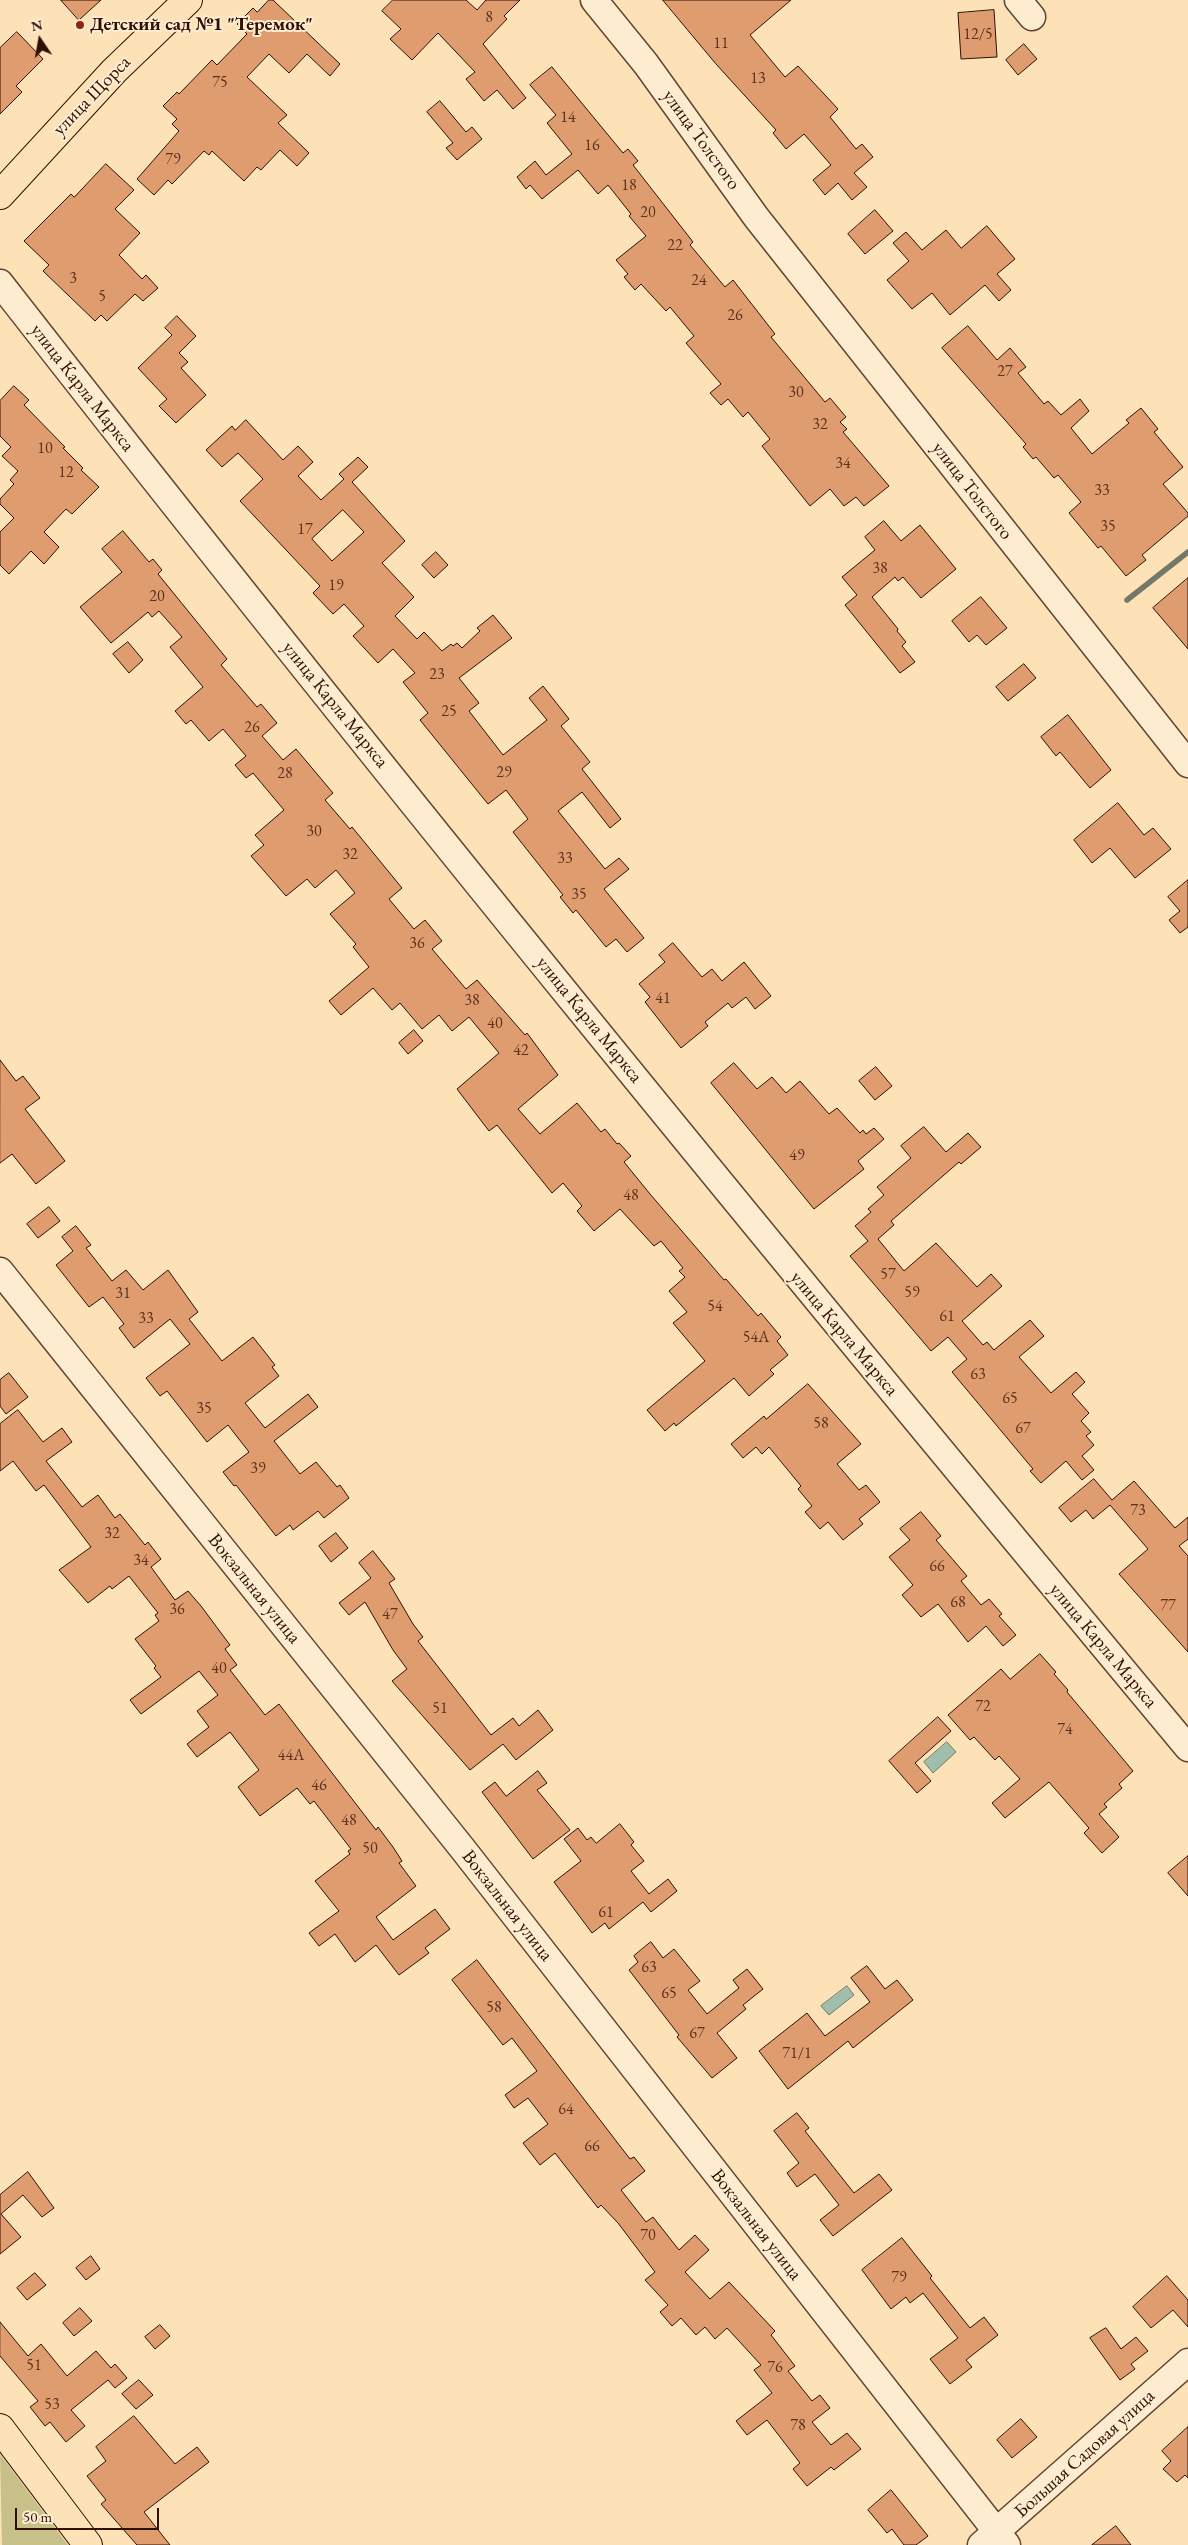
<!DOCTYPE html>
<html>
<head>
<meta charset="utf-8">
<style>
  body { margin:0 }
  #map { position:relative; width:1188px; height:2545px; overflow:hidden; background:#fde1b7; font-family:"EB Garamond",serif }
  canvas { display:block }
  .north { position:absolute; left:15px; top:15px; width:50px; height:50px; -webkit-text-stroke:4px #feecd0; paint-order:stroke; rotate:348deg; font-size:14px; font-weight:700; line-height:20px; text-align:center; color:#300f04 }
  .north::after { content:''; display:block; margin:auto; width:18px; height:22px; background:#300f04; clip-path:polygon(50% 0,100% 100%,50% 72%,0 100%) }
  .scale { position:absolute; left:15px; top:2508px; width:144px; height:22px; box-sizing:border-box; border:2px solid #300f04; border-top:0; padding-left:6px; font-size:15px; line-height:18px; white-space:nowrap; color:#300f04; -webkit-text-stroke:4px #feecd0; paint-order:stroke }
</style>
</head>
<body>
<div id="map">
<canvas width="1188" height="2545"></canvas>
<div class="north">N</div>
<div class="scale">50 m</div>
</div>
<script>
const context = document.querySelector('canvas').getContext('2d');
context.lineJoin = 'round';
function paint(path, color) { context.fillStyle = color; context.fill(path, 'evenodd'); }
function trace(path, color, width, dash) { context.strokeStyle = color; context.lineWidth = width; context.lineCap = dash ? 'butt' : 'round'; context.setLineDash(dash || []); context.stroke(path); }
function write(font, color, halo, rows, align = 'center') {
  context.font = font + ' "EB Garamond",serif'; context.lineWidth = 4; context.setLineDash([]); context.textBaseline = 'middle'; context.strokeStyle = halo; context.fillStyle = color; for (const [text, x, y, turn = 0] of rows) {
    context.save(); context.translate(x, y); context.rotate((+turn || 0) * Math.PI / 180); context.textAlign = isNaN(turn) ? turn : align; if (halo) context.strokeText(text, 0, 0); context.fillText(text, 0, 0); context.restore();
  }
}
const green = new Path2D(`
  M0,2454L68,2545H2Z`);
const water = new Path2D(`
  M947,1742L956,1752L933,1773L924,1762Z
  M847,1986L854,1995L829,2015L821,2006Z`);
const stream = new Path2D(`
  M1127,600L1188,552`);
const building = new Path2D(`
  M61,0H101L79,20Z
  M269,0H273L340,64L330,76L307,54L289,73L269,54L247,77L287,115L278,123L309,153L297,166L280,150L261,170L257,167L244,181L212,151L209,155L204,151L172,184L168,180L154,195L137,179L179,131L172,124L177,119L163,106L177,92L179,94L212,60L217,65L247,34L237,24L253,8L257,12Z
  M393,0H466L477,10L486,0H520L504,16L507,19L483,44L526,98L513,109L497,90L484,101L466,79L475,72L438,33L412,60L390,39L401,29L382,11Z
  M663,0H791L750,35L785,77L798,66L838,109L830,117L856,149L862,144L873,157L854,173L867,187L852,200L838,183L825,195L813,180L831,165L804,134L786,149L773,133L776,130L716,64Z
  M994,10L997,57L961,59L958,13Z
  M17,32L43,59L16,86L22,92L0,114V48Z
  M1024,44L1037,59L1018,75L1006,60Z
  M552,67L623,153L628,149L638,161L633,165L693,242L690,245L725,287L733,280L775,334L771,337L825,402L830,398L846,417L840,422L847,429L843,432L889,486L864,506L856,497L844,506L830,489L810,506L762,446L770,439L748,412L743,417L728,399L721,405L710,393L721,384L686,343L694,336L670,307L666,311L641,284L635,290L624,277L628,274L616,260L646,236L629,216L631,214L608,185L598,194L578,170L542,199L530,185L526,189L517,177L535,161L546,175L572,154L547,123L556,115L530,85Z
  M440,101L466,132L472,127L482,139L457,160L446,148L453,143L427,112Z
  M106,164L134,190L115,209L140,233L119,255L142,279L146,275L158,288L143,301L135,294L107,321L101,315L95,321L43,271L49,265L24,241L71,194L74,197Z
  M875,210L893,231L865,254L848,234Z
  M987,226L1015,259L997,274L1011,290L999,301L985,285L950,315L932,293L912,309L887,280L909,261L893,243L906,232L922,250L946,230L961,248Z
  M177,316L196,336L179,353L188,362L181,368L206,395L176,423L159,406L167,399L138,368L172,335L165,328Z
  M968,326L997,360L1010,348L1026,367L1018,373L1044,404L1048,401L1061,415L1080,399L1089,411L1071,428L1092,454L1129,423L1126,420L1141,408L1158,429L1154,432L1183,467L1163,484L1188,513V516L1142,555L1146,560L1126,576L1101,546L1098,548L1069,513L1081,502L1058,475L1054,478L1036,457L1033,459L1023,447L1026,444L942,348Z
  M14,386L29,400L24,405L65,447L63,448L83,468L81,470L99,487L72,514L66,509L44,532L59,547L44,564L31,551L9,574L0,565V532L14,518L0,504V499L14,484L10,480L18,471L2,456L11,447L0,436V401Z
  M246,420L283,460L298,446L313,462L298,476L321,500L344,479L339,474L358,457L368,467L352,482L405,541L382,563L414,597L395,616L417,639L424,632L442,651L451,644L453,646L457,643L462,648L480,631L477,628L493,615L512,638L459,678L479,703L469,711L503,755L547,720L529,698L543,686L569,719L561,726L590,762L582,769L621,819L610,828L582,792L558,811L605,869L619,858L629,869L604,889L644,938L627,952L616,939L606,947L576,910L573,913L560,897L563,895L513,832L528,819L506,790L488,804L420,720L428,713L403,682L415,673L393,649L378,663L353,636L364,626L344,604L333,614L313,593L320,586L240,501L263,479L238,453L222,467L206,450L232,426L235,430ZM343,510L364,532L332,561L312,539Z
  M884,521L901,541L920,525L956,569L921,598L903,577L898,581L895,577L872,597L898,629L897,631L906,642L902,646L915,662L900,673L845,605L857,595L842,577L875,550L865,537Z
  M123,531L149,562L153,559L162,570L158,574L227,659L221,665L257,707L261,704L277,723L262,736L283,760L296,749L333,793L325,800L350,829L352,827L402,888L389,899L414,929L425,920L442,941L432,949L466,989L477,980L525,1035L527,1033L558,1075L518,1109L540,1134L577,1103L601,1132L605,1129L617,1144L619,1143L631,1156L624,1162L650,1194L724,1280L726,1279L758,1316L761,1313L781,1337L777,1341L788,1355L770,1370L774,1374L749,1396L734,1378L676,1426L674,1423L665,1431L647,1410L705,1361L673,1323L687,1312L669,1291L685,1277L679,1271L683,1268L661,1241L654,1246L620,1209L594,1231L577,1211L582,1206L563,1183L552,1193L497,1125L489,1131L457,1089L499,1053L469,1017L452,1031L439,1015L422,1029L400,1003L392,1010L373,988L341,1015L329,1001L369,967L353,947L356,944L330,914L355,893L336,870L315,888L307,879L286,896L251,856L264,845L255,835L284,810L253,773L246,778L235,765L246,756L223,729L209,741L191,720L186,724L175,711L203,687L170,647L182,637L159,611L152,617L148,612L111,643L80,607L122,572L102,549Z
  M436,552L448,565L434,578L422,565Z
  M1188,578V649L1153,608Z
  M981,597L1007,628L986,645L977,635L969,642L952,621Z
  M128,642L143,660L129,673L113,654Z
  M1024,664L1036,678L1008,701L996,687Z
  M1068,715L1111,770L1090,788L1060,752L1056,756L1041,737Z
  M1118,803L1144,835L1153,828L1171,849L1135,878L1110,848L1092,863L1074,840Z
  M1188,880V927L1180,933L1169,920L1180,911L1168,897Z
  M673,943L702,977L712,969L722,981L744,962L771,996L755,1009L746,997L732,1008L728,1003L705,1022L708,1026L681,1048L645,1002L650,997L639,984L665,962L659,955Z
  M414,1030L423,1041L408,1054L399,1043Z
  M0,1060L16,1081L23,1076L40,1098L25,1109L65,1161L36,1184L12,1154L0,1163Z
  M734,1063L757,1089L772,1077L786,1093L800,1081L829,1114L837,1108L860,1133L863,1130L866,1134L874,1128L884,1139L858,1161L864,1169L814,1209L711,1083Z
  M876,1067L892,1086L875,1100L859,1081Z
  M924,1127L946,1152L968,1133L981,1147L961,1164L959,1162L891,1221L894,1225L878,1239L904,1271L936,1243L977,1287L991,1274L1002,1286L962,1321L983,1345L987,1342L994,1350L1030,1320L1044,1336L1019,1357L1051,1393L1076,1372L1085,1382L1072,1394L1089,1413L1081,1421L1091,1432L1086,1436L1094,1445L1082,1456L1094,1470L1082,1480L1066,1461L1041,1483L1030,1471L1033,1469L952,1372L967,1359L948,1337L931,1351L850,1256L868,1241L855,1226L871,1212L868,1209L884,1195L877,1187L911,1158L901,1146Z
  M49,1207L60,1221L38,1238L27,1224Z
  M76,1226L91,1245L86,1248L112,1281L126,1270L143,1290L168,1270L198,1312L189,1319L222,1361L253,1337L275,1365L272,1367L279,1376L245,1403L265,1428L308,1394L318,1407L274,1441L300,1474L316,1462L337,1487L340,1485L349,1498L324,1518L318,1511L293,1530L290,1525L276,1536L236,1485L234,1486L223,1472L249,1452L228,1425L207,1442L167,1391L160,1396L146,1378L190,1344L170,1319L134,1348L119,1328L124,1324L103,1297L89,1307L56,1265L73,1251L62,1237Z
  M9,1373L28,1397L6,1414L0,1406V1380Z
  M808,1384L861,1444L837,1464L859,1490L866,1485L880,1502L859,1519L863,1524L843,1540L828,1522L820,1529L805,1512L812,1506L798,1489L801,1486L769,1447L762,1454L756,1447L743,1458L731,1444L764,1416L766,1419Z
  M18,1410L43,1442L62,1428L72,1442L46,1461L82,1507L98,1495L115,1518L120,1514L145,1545L148,1542L161,1559L151,1567L175,1600L188,1591L201,1606L230,1645L225,1649L237,1665L230,1670L265,1715L279,1704L376,1830L378,1827L393,1847L402,1861L399,1863L416,1886L376,1917L393,1940L435,1909L450,1929L425,1948L429,1953L399,1975L376,1945L355,1962L335,1934L319,1946L309,1933L339,1911L315,1881L350,1854L348,1851L351,1849L314,1801L310,1804L297,1788L260,1816L238,1787L259,1770L230,1732L197,1757L187,1744L209,1727L197,1711L218,1695L199,1671L141,1714L130,1700L161,1677L154,1668L156,1666L135,1639L159,1621L155,1615L158,1613L129,1576L112,1589L110,1586L88,1603L59,1570L91,1547L44,1485L36,1491L13,1461L0,1471V1424Z
  M1094,1479L1112,1500L1134,1481L1175,1528L1188,1517V1539L1179,1546L1188,1556V1652L1119,1574L1148,1549L1110,1505L1093,1519L1086,1510L1071,1522L1059,1508Z
  M921,1512L941,1536L936,1540L967,1576L961,1581L981,1605L989,1599L1002,1614L999,1616L1016,1635L1003,1646L986,1626L968,1642L938,1604L921,1617L902,1595L913,1585L889,1557L910,1540L900,1529Z
  M336,1533L348,1548L331,1562L319,1546Z
  M373,1551L395,1579L389,1583L413,1624L423,1637L418,1641L491,1735L513,1718L519,1726L538,1710L553,1730L516,1760L503,1744L470,1770L392,1681L407,1669L393,1650L365,1602L349,1615L339,1603L371,1578L359,1563Z
  M1040,1654L1056,1672L1054,1674L1068,1690L1067,1692L1133,1771L1119,1784L1122,1788L1104,1804L1107,1807L1099,1814L1119,1837L1102,1853L1084,1833L1089,1828L1049,1782L1005,1818L992,1803L1020,1779L999,1756L995,1760L974,1737L970,1740L948,1715L1001,1669L1010,1679Z
  M938,1717L951,1731L915,1763L931,1781L917,1793L889,1761Z
  M538,1771L547,1783L537,1790L570,1830L533,1859L482,1792L495,1782L506,1796Z
  M620,1824L634,1842L631,1845L644,1861L631,1871L649,1894L668,1879L677,1891L651,1912L643,1902L609,1929L605,1923L592,1933L554,1882L581,1861L564,1839L578,1828L587,1840L591,1837L596,1843Z
  M1188,1856V1896L1168,1873Z
  M651,1942L663,1958L674,1949L700,1981L688,1990L707,2014L739,1988L733,1980L747,1969L763,1989L743,2005L746,2009L717,2033L737,2058L712,2078L677,2037L679,2035L629,1970L638,1962L634,1956Z
  M477,1960L630,2159L634,2157L645,2171L621,2190L646,2222L653,2217L679,2250L695,2235L709,2250L685,2272L710,2299L729,2282L775,2331L771,2335L795,2366L788,2371L812,2401L820,2395L830,2408L812,2422L831,2445L847,2433L861,2449L834,2470L831,2467L807,2486L793,2469L800,2463L767,2420L747,2435L736,2421L772,2393L754,2370L761,2365L727,2328L715,2339L705,2327L696,2335L681,2318L672,2326L660,2312L668,2305L645,2280L655,2272L618,2223L601,2205L598,2208L555,2153L540,2165L523,2143L548,2124L528,2098L514,2108L505,2095L537,2071L512,2038L503,2045L452,1980Z
  M867,1966L885,1989L897,1980L913,2000L853,2048L848,2041L788,2089L759,2051L807,2013L825,2036L870,2002L851,1978Z
  M797,2113L809,2128L805,2131L854,2193L879,2174L892,2190L833,2236L820,2220L839,2205L815,2174L797,2187L787,2173L799,2163L774,2131Z
  M28,2172L54,2208L42,2217L23,2195L1,2214L21,2237L0,2254V2195Z
  M902,2238L932,2276L930,2278L970,2328L984,2317L998,2335L966,2360L972,2367L950,2384L930,2359L958,2338L923,2293L910,2303L906,2297L891,2309L862,2270Z
  M91,2256L100,2269L86,2280L76,2268Z
  M35,2273L46,2285L27,2300L17,2288Z
  M1167,2276L1188,2300V2327L1173,2310L1151,2328L1133,2307Z
  M80,2308L92,2321L74,2336L63,2323Z
  M0,2322L28,2356L41,2344L67,2376L96,2351L111,2368L115,2364L127,2378L115,2388L108,2380L71,2410L85,2426L66,2442L50,2422L45,2426L30,2407L38,2401L0,2356Z
  M160,2325L170,2336L155,2349L145,2337Z
  M1106,2328L1121,2349L1136,2337L1148,2351L1131,2364L1135,2369L1120,2380L1090,2338Z
  M139,2380L153,2395L136,2409L122,2394Z
  M134,2416L175,2464L197,2447L209,2462L144,2512L170,2545H137L101,2504L106,2500L87,2476L106,2461L96,2447Z
  M1021,2419L1037,2437L1012,2458L997,2440Z
  M1188,2427V2478L1185,2475L1177,2482L1163,2469L1171,2461L1162,2451Z
  M891,2490L928,2536L916,2545H904L892,2529L887,2533L868,2510Z
  M1116,2526L1131,2545H1092Z`);
const minor = new Path2D(`
  M594,0L646,64L756,217L1188,764
  M1018,0L1032,17
  M0,283C387,779 786,1265 1188,1748
  M0,1271L462,1848L1007,2545
  M981,2545L1188,2362`);
const major = new Path2D(`
  M0,195L114,71L188,0
  M0,2428L88,2545`);
const markers = [
  [80,25,5,"#8f2418"]
];
const numberNames = [
  ["8",489,18],
  ["12/5",978,35],
  ["11",721,44],
  ["13",758,79],
  ["75",220,83],
  ["14",568,118],
  ["16",592,146],
  ["79",173,160],
  ["18",629,186],
  ["20",648,213],
  ["22",675,246],
  ["3",73,279],
  ["24",699,281],
  ["5",102,297],
  ["26",735,316],
  ["27",1005,372],
  ["30",796,393],
  ["32",820,425],
  ["10",45,449],
  ["34",843,464],
  ["12",66,473],
  ["33",1102,491],
  ["35",1108,527],
  ["17",305,530],
  ["38",880,569],
  ["19",336,586],
  ["20",157,597],
  ["23",437,675],
  ["25",449,712],
  ["26",252,728],
  ["29",504,773],
  ["28",285,774],
  ["30",314,832],
  ["32",350,855],
  ["33",565,859],
  ["35",579,895],
  ["36",417,944],
  ["41",663,999],
  ["38",472,1001],
  ["40",495,1024],
  ["42",521,1051],
  ["49",797,1156],
  ["48",631,1196],
  ["57",888,1275],
  ["59",912,1293],
  ["31",123,1294],
  ["54",715,1307],
  ["61",947,1317],
  ["33",146,1319],
  ["54А",756,1338],
  ["63",978,1375],
  ["65",1010,1399],
  ["35",204,1409],
  ["58",821,1424],
  ["67",1023,1429],
  ["39",258,1469],
  ["73",1138,1511],
  ["32",112,1534],
  ["34",141,1561],
  ["66",937,1567],
  ["68",958,1603],
  ["77",1168,1606],
  ["36",177,1610],
  ["47",390,1615],
  ["40",219,1669],
  ["72",983,1707],
  ["51",440,1709],
  ["74",1065,1730],
  ["44А",291,1756],
  ["46",319,1786],
  ["48",349,1821],
  ["50",370,1849],
  ["61",606,1913],
  ["63",649,1968],
  ["65",669,1994],
  ["58",494,2008],
  ["67",697,2034],
  ["71/1",797,2054],
  ["64",566,2110],
  ["66",592,2147],
  ["70",648,2236],
  ["79",899,2278],
  ["51",34,2366],
  ["76",775,2368],
  ["53",52,2405],
  ["78",798,2426]
];
const poiNames = [
  ["Детский сад №1 \"Теремок\"",90,25]
];
const streetNames = [
  ["улица Щорса",92,96,-46],
  ["улица Толстого",701,140,54],
  ["улица Карла Маркса",82,388,52],
  ["улица Толстого",972,491,52],
  ["улица Карла Маркса",335,705,51],
  ["улица Карла Маркса",589,1020,51],
  ["улица Карла Маркса",844,1334,50],
  ["Вокзальная улица",254,1589,51],
  ["улица Карла Маркса",1103,1646,50],
  ["Вокзальная улица",507,1906,52],
  ["Вокзальная улица",756,2225,52],
  ["Большая Садовая улица",1085,2454,-42]
];
paint(green, '#c7c189');
paint(water, '#9fbeac');
trace(water, '#737869', 1);
trace(stream, '#737869', 5.5);
paint(building, '#df9d6f');
trace(building, '#300f04', 1);
trace(minor, '#634431', 29);
trace(major, '#300f04', 30);
trace(minor, '#feecd0', 26);
trace(major, '#fde1b7', 28);
for (const [x, y, r, color] of markers) { const dot = new Path2D(); dot.arc(x, y, r, 0, 2 * Math.PI); context.fillStyle = color; context.fill(dot); trace(dot, '#feecd0', 2); }
write('16px', '#5c321f', null, numberNames);
write('bold 19px', '#300f04', '#feecd0', poiNames, 'left');
write('19px', '#300f04', '#feecd0', streetNames);
</script>
</body>
</html>
